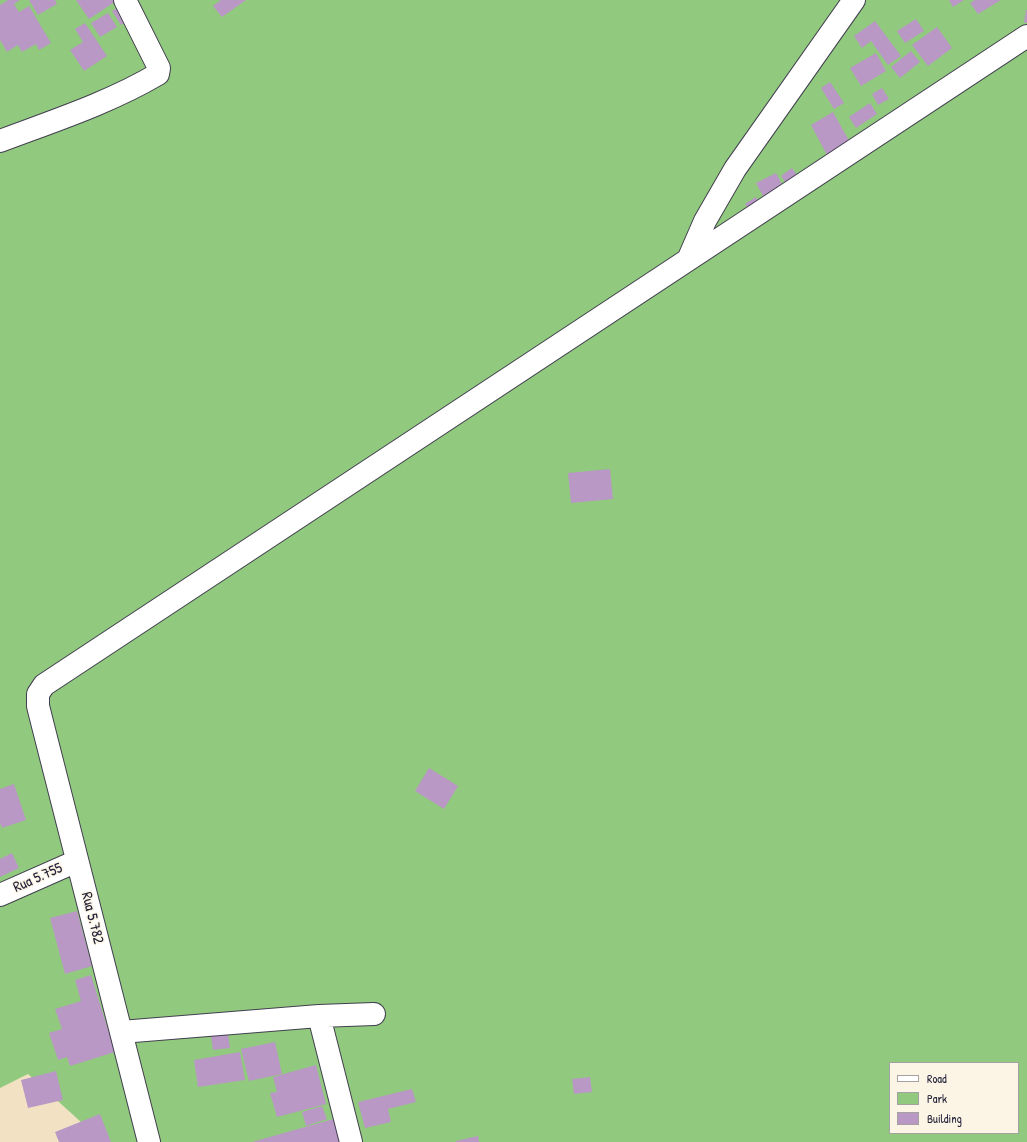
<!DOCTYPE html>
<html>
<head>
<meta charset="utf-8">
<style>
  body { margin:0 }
  #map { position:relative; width:1027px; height:1142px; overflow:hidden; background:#f2e2c3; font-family:"Patrick Hand",sans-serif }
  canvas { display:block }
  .legend { position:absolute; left:889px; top:1062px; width:130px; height:72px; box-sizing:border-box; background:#fcf5e5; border:1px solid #a5a1a1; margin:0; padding:5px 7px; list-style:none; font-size:12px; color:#22223b }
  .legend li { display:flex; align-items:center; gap:8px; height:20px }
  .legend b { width:20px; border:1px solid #a5a1a1 }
</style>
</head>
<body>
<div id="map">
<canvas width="1027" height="1142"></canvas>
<ul class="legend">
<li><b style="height:5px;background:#fff"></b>Road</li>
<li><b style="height:11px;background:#91ca7e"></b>Park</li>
<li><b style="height:11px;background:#b998c5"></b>Building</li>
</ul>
</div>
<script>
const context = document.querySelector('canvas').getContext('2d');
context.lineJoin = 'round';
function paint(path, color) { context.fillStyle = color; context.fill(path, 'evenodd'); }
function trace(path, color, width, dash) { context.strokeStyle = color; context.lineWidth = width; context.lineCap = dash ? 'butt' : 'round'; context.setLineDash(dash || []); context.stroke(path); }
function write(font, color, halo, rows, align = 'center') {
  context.font = font + ' "Patrick Hand",sans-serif'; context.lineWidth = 3; context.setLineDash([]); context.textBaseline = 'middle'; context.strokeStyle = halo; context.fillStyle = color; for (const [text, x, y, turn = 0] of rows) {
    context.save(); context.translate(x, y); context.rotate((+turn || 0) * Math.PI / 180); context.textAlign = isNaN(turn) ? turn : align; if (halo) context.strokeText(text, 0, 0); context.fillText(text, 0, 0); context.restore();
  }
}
const green = new Path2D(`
  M0,0H1027V1142H103L28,1074L0,1088ZM890,1063H1018V1133H890Z`);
const building = new Path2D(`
  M8,0H20L14,4L19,12L29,6L51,43L39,50L36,44L22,52L18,45L7,52L0,40V5Z
  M29,0H55L57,4L38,15Z
  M76,0H115L116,1L89,19Z
  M221,0H246L222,17L213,6Z
  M949,0H964L953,7Z
  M975,0H1001L978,14L970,3Z
  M122,5L131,19L121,25L112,11Z
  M1026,10H1027V23L1024,22Z
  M108,13L117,27L100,37L91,23Z
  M916,19L924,31L905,43L897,31Z
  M875,21L901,56L888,65L871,41L862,48L854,36Z
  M85,23L107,56L84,71L70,50L83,42L75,29Z
  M937,27L952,48L928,66L912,45Z
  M911,51L920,62L900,78L891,67Z
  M876,53L886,71L861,86L850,68Z
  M830,82L844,103L834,109L821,88Z
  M882,88L889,99L878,105L872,94Z
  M870,103L877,114L856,128L849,117Z
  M833,112L851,144L828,157L811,125Z
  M792,168L800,179L789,187L781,176Z
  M776,173L783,186L763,196L756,183Z
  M756,197L762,207L752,214L745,204Z
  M610,469L613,499L571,503L568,473Z
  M429,768L458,786L444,809L415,791Z
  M14,784L26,820L2,828L0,823V789Z
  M12,853L19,868L0,877V859Z
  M77,911L92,966L65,974L50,918Z
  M91,975L115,1052L70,1066L67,1057L58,1060L49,1033L62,1029L55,1009L81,1001L75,980Z
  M228,1034L230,1048L213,1050L211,1036Z
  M275,1042L282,1074L249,1081L241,1049Z
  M240,1052L245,1080L198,1087L194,1060Z
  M316,1065L326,1104L277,1117L270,1093L277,1092L273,1077Z
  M56,1071L63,1100L28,1108L21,1080Z
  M590,1077L592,1092L574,1094L572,1079Z
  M412,1089L416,1102L388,1109L391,1122L365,1128L358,1102Z
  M322,1106L327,1119L306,1126L302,1112Z
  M100,1114L111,1142H59L55,1132Z
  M337,1118L344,1142H252Z
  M478,1136L479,1142H456V1141Z`);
const minor = new Path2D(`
  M0,141C53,121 109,103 158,74L159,68L125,0
  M688,260L705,221L735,169L854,0
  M0,895L77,861
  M319,1016L351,1142
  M121,1032L319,1016L374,1014
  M149,1142L42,722L38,706V694L44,685L1027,36`);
const streetNames = [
  ["Rua 5.755",38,878,-24],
  ["Rua 5.782",92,918,76]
];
paint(green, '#91ca7e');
paint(building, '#b998c5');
trace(minor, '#413f4f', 24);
trace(minor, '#fff', 22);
write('15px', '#22223b', '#fcf5e5', streetNames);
</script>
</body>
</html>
